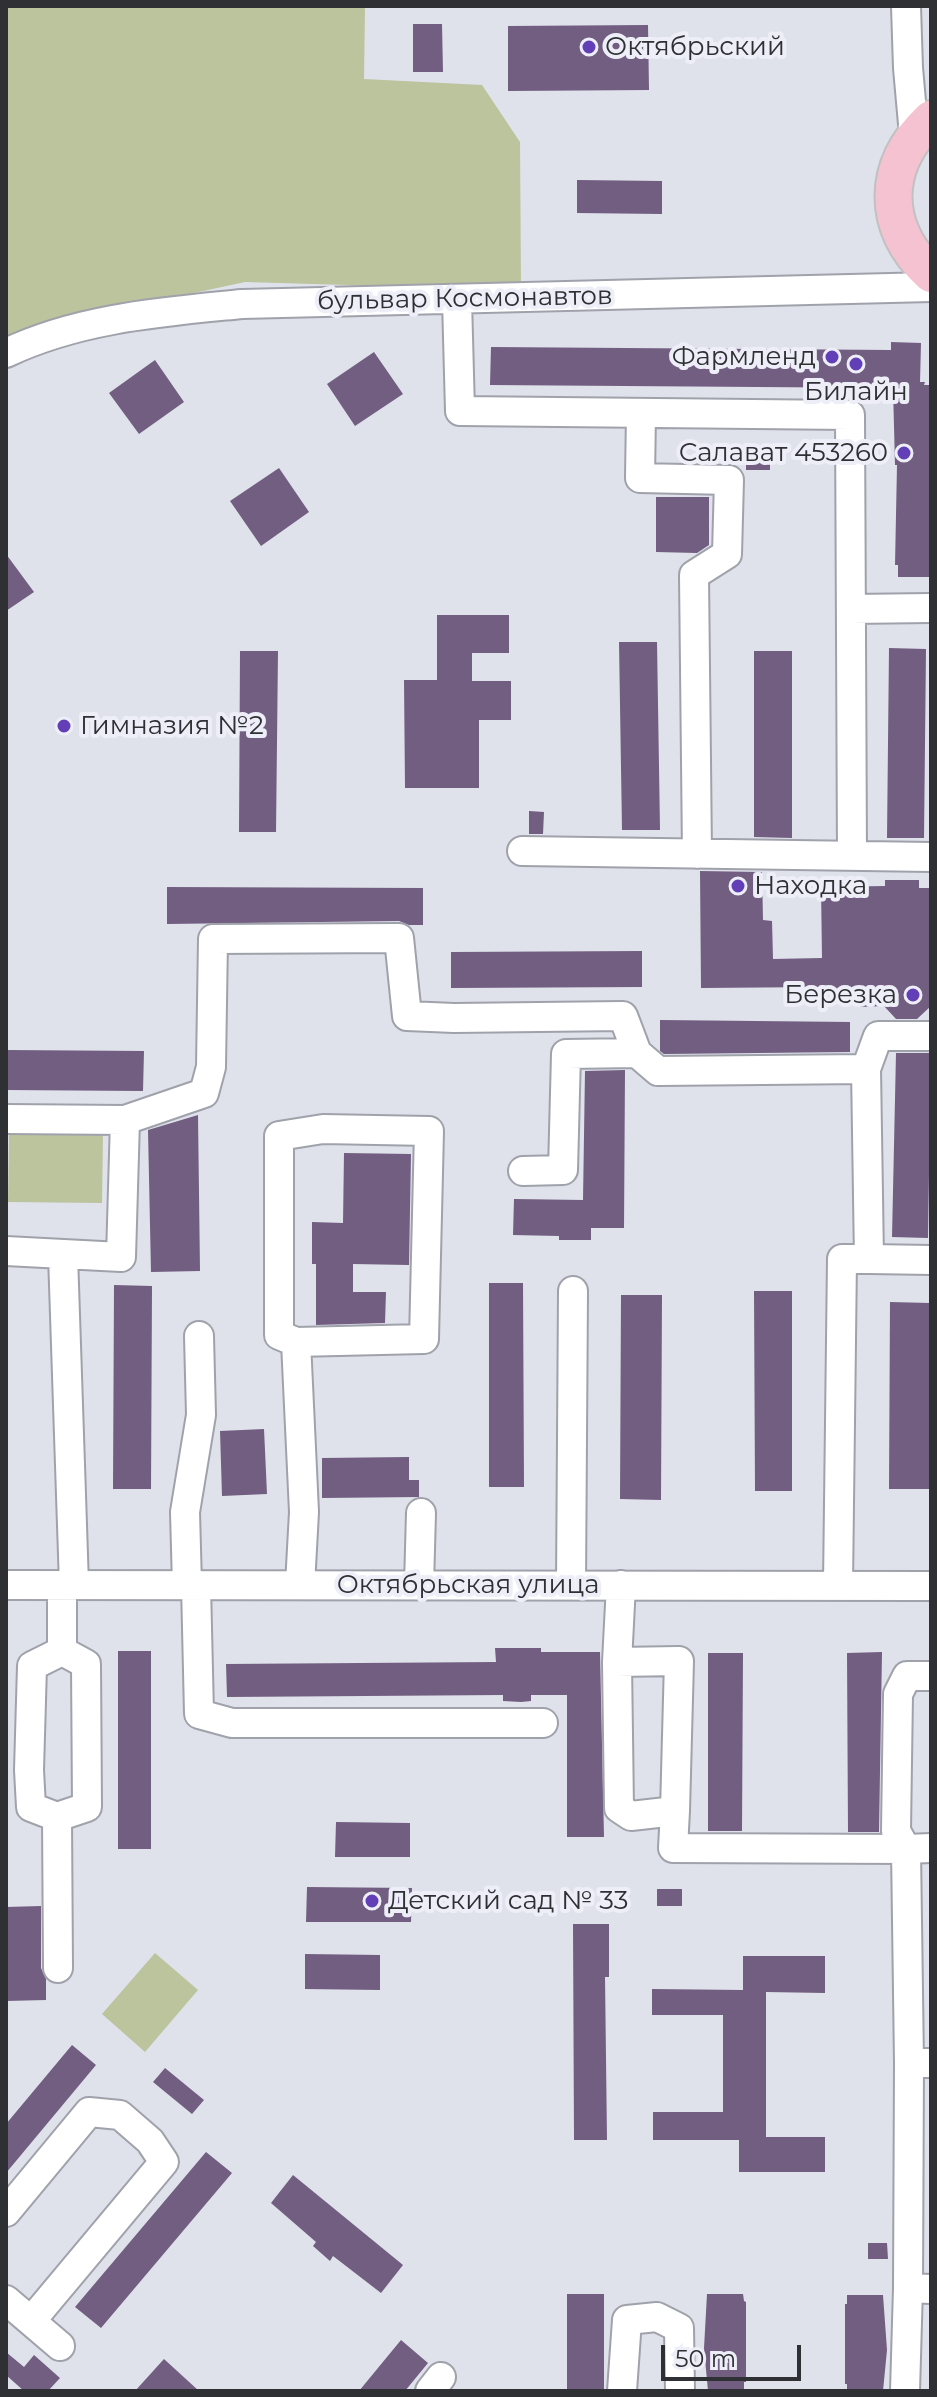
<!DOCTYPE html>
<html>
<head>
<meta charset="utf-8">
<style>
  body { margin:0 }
  #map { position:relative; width:937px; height:2397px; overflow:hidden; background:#dfe1eb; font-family:Montserrat,sans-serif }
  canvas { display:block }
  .frame { position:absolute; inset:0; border:8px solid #2f3033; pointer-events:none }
  .scale { position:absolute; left:661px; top:2345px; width:140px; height:36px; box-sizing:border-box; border:4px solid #2f3033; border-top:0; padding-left:10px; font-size:24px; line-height:28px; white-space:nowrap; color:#2f3033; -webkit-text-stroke:6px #edeef8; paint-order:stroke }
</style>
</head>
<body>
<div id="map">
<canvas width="937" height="2397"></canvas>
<div class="frame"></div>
<div class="scale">50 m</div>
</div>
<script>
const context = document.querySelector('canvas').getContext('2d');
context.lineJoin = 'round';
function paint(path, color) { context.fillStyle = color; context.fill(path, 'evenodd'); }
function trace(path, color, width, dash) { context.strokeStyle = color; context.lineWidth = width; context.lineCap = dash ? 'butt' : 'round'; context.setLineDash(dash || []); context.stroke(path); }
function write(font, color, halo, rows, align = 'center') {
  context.font = font + ' Montserrat,sans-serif'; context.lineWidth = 8; context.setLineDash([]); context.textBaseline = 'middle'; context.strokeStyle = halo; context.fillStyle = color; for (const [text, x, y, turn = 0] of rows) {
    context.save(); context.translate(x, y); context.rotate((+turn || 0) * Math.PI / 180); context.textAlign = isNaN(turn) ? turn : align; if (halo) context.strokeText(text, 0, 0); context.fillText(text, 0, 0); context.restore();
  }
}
const green = new Path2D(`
  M6,6H365L364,79L482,85L520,142L521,290L245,282L64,321L6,343Z
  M9,1131L103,1132L102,1203L8,1202Z
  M155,1953L198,1990L145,2052L102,2014Z`);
const building = new Path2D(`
  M413,24H442L443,72H413Z
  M648,25L649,90L508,91V26Z
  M577,180L662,181V214L577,213Z
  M891,342L921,343L920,382H925L924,385H931V577H898V565H895L897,465H895L893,388L490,385L491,347L891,350Z
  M374,352L403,394L355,426L327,384Z
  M155,360L184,402L139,434L109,393Z
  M746,453H770V470H746Z
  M279,468L309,512L261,546L230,501Z
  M656,497H709V545L697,553L656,552Z
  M6,554L34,592L6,611Z
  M437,615H509V653H472V681H511V720H479V788H405L404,680H437Z
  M619,642H657L660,830H622Z
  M889,648L926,649L924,838H887Z
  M240,651H278L276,832H239Z
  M754,651H792V838L754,837Z
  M529,811L544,812L543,834H529Z
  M700,871L762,872L763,920L772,921L773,959L822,958L821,887L885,886V880H919V888H930L931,1006L917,1019H896L884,1006L858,1007L822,987L701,988Z
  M167,887L423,888V925H409L399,921L167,924Z
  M642,951V987L451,988V952Z
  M660,1020L850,1022V1052L664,1054L660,1051Z
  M6,1050L144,1051L143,1091L6,1090Z
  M896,1053H931L928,1238L892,1237Z
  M625,1070L624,1228H591V1240H559V1236L513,1235L514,1199L583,1200L585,1071Z
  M198,1115L200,1271L151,1272L148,1130Z
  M344,1153L411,1154L409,1265L353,1264V1292H386L385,1323L316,1325V1264H312V1222L343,1223Z
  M489,1283H523L524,1487H489Z
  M114,1285L152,1286L151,1489H113Z
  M754,1291H792V1491H755Z
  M621,1295H662L661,1500L620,1499Z
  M890,1302L930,1303V1489H889Z
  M264,1429L267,1494L222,1496L220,1431Z
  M409,1457V1480H419V1497L322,1498V1458Z
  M495,1648H541V1652H600L604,1837H567V1695H531V1701L521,1702L503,1701V1695L227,1697L226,1664L496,1662Z
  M118,1651H151V1849H118Z
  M882,1652L879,1832H848L847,1653Z
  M708,1653H743L742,1831H708Z
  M336,1822L410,1823V1857H335Z
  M307,1887L412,1888L411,1922H306Z
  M657,1889H682V1906H657Z
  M41,1906V1968L46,1979V2000L6,2001V1907Z
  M573,1924H609V1977H605L607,2140H574Z
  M305,1954L380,1955V1990L305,1989Z
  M743,1956H825V1993L766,1992V2137H825V2172H739V2140H653V2112H723V2015H652V1989L743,1990Z
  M72,2045L96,2065L6,2173V2124Z
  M165,2068L204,2100L192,2114L153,2082Z
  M206,2152L232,2173L101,2328L75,2307Z
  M293,2175L403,2265L381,2293L333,2256L330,2261L313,2246L316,2242L271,2203Z
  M868,2243H887L888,2259H868Z
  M567,2294H604V2391H567Z
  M707,2294H743L744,2301L746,2302V2382H744V2391H708L704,2348Z
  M847,2295H883L887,2350L883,2391H847V2384H845V2304H847Z
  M401,2340L428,2363L405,2391H359Z
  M6,2352L24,2367L34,2355L60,2378L48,2391H24L6,2375Z
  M164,2359L199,2391H135Z`);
const minor = new Path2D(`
  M906,6L908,68L914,135
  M457,300L460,411L850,415L852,856
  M6,353C79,318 162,312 242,304L931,287
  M641,413L640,478L729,480L727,554L694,575L697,854
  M851,609L931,608
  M522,851L931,857
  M6,1119L125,1120
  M323,1129L429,1131L424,1339L296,1342L279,1335V1136Z
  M523,1171L563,1170L566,1054L637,1053
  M6,1251L121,1257L125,1120L204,1093L211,1067L213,939L399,938L407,1016L454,1018L623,1016L637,1053L658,1071L866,1069L878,1036H931
  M63,1255L74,1585
  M869,1259L931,1260
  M296,1342L304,1512L300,1585
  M6,1585L931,1586
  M187,1585L185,1512L201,1415L199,1336
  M196,1585L199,1714L232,1723H543
  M419,1585L421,1513
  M571,1585L573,1291
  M621,1585L617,1662L619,1808L631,1816L675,1811L673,1848L906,1849L909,2063H931
  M838,1585L842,1259H869L866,1069
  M617,1662L679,1661L675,1811
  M931,1676H907L898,1694L896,1831L906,1849L931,1848
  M57,1817L31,1807L29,1770L32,1666L62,1651
  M58,1968L57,1817L87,1807L86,1664L62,1651V1585
  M909,2063L908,2288L931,2289
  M6,2212L89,2112L120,2115L150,2141L164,2162L31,2321
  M6,2300L60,2346
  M430,2391L441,2377
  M622,2391L627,2320L657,2317L679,2328L680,2391
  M905,2391L908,2288`);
const major = new Path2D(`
  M931,119C881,166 881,227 931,274`);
const markers = [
  [589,47,8,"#623fb7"],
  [832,357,8,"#623fb7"],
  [856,364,8,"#623fb7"],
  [904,453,8,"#623fb7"],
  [64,726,8,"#623fb7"],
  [738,886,8,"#623fb7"],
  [913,995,8,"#623fb7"],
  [372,1901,8,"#623fb7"]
];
const poiNames = [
  ["Октябрьский",605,47],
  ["Фармленд",816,357,"right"],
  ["Билайн",856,392,"center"],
  ["Салават 453260",888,453,"right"],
  ["Гимназия №2",80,726],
  ["Находка",754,886],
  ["Березка",897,995,"right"],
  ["Детский сад № 33",388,1901]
];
const streetNames = [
  ["бульвар Космонавтов",465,299,-1],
  ["Октябрьская улица",468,1585]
];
paint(green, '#bbc49d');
paint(building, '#725e80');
trace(minor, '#a0a2ab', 32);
trace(major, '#c1c1c2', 40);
trace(minor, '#fff', 28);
trace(major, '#f5c2d1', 36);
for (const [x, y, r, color] of markers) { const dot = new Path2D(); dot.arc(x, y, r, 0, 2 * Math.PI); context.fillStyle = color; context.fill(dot); trace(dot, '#edeef8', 3); }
write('26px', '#2f3033', '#edeef8', poiNames, 'left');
write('26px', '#2f3033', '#edeef8', streetNames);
</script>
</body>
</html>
